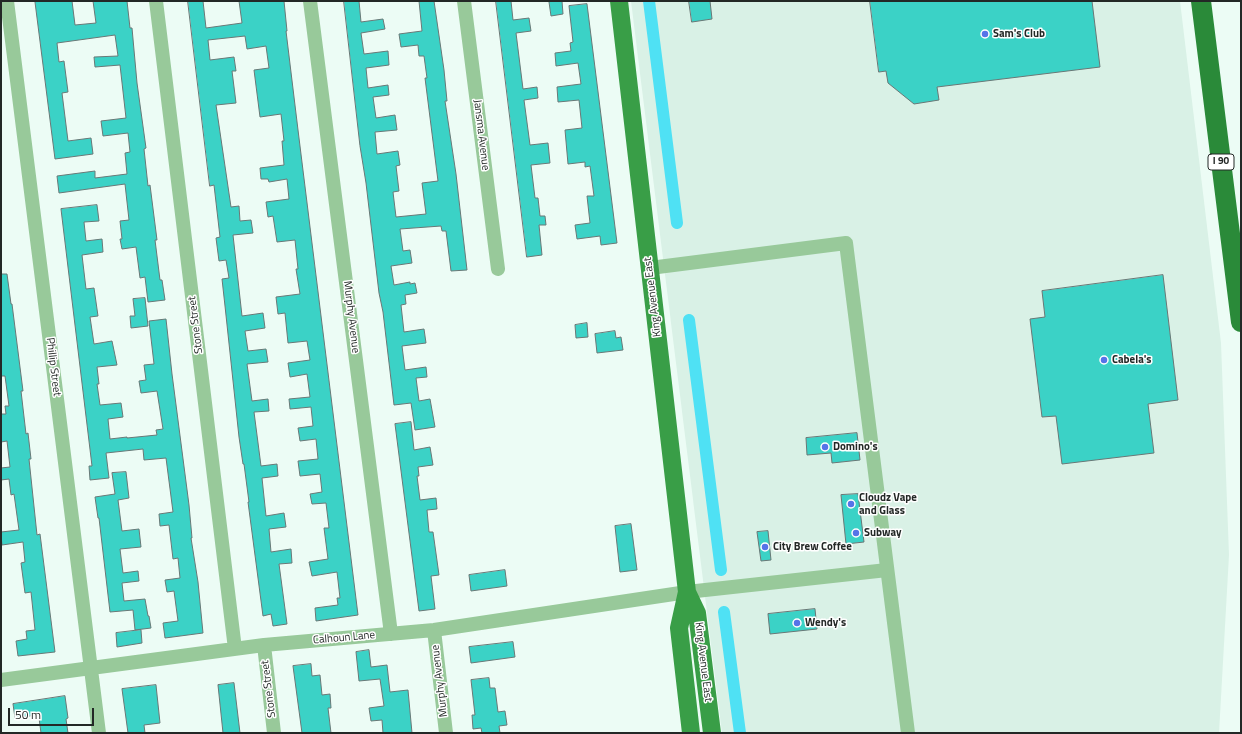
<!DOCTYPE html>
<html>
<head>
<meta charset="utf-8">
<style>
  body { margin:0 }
  #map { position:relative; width:1242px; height:734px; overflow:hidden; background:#ecfcf5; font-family:"Titillium Web",sans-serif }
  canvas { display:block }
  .frame { position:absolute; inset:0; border:2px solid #232826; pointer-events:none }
  .scale { position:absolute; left:8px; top:708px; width:86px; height:18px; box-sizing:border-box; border:2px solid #232826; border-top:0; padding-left:5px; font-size:12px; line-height:14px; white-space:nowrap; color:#232826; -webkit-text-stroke:3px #fff; paint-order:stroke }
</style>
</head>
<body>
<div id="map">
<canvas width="1242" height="734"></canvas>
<div class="frame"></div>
<div class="scale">50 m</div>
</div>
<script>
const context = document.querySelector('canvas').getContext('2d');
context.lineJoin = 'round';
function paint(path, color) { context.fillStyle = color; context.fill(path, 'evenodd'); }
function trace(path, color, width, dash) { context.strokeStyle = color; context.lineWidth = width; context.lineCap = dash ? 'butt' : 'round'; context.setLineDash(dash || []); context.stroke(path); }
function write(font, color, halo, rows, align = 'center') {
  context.font = font + ' "Titillium Web",sans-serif'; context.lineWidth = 3; context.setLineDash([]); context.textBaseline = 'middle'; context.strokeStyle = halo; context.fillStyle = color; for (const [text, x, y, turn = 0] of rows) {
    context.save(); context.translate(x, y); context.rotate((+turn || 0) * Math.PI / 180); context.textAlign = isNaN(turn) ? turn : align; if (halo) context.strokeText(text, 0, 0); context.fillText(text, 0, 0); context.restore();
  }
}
const built = new Path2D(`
  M631,1H1180L1221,343L1229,555L1219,733H722Z`);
const canal = new Path2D(`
  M649,1L677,223
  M689,320L721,570
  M724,612L740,733`);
const building = new Path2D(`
  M40,1H72L75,25L96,23L93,1H127L130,28H132L137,83L146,148L144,149L148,186L150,185L157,240H155L160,280H162L165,300L148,302L145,277L140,278L136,247L122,249L120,239H122L120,221L129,220L125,184L59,193L57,176L95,171V178L127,174L125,153L130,152L128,133L103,136L101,121L126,118L120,65L95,67L94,57L118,56L115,35L57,43L59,62L64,61L68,92L62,93L68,141L91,138L93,154L55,159L35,2Z
  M188,1H203L206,28L242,23L239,1H284L287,31H286L298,130L358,615L316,621L315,608L338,605L337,598H340L337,572L312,576L309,562L328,559L324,528H329L326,503L312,504L310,494L322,492L320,474L300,476L298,461L318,459L316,439L300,441L298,428L313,426L311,407L290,409L289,399L310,397L307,374L290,377L288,363L310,360L307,341L288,343L285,313L278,314L276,297L300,294L296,269H298L295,240L277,242L273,216L268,217L266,202L289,199L287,179L269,182L268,179H261L260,168L284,165L282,141H284L281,114L260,117L254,70L269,68L266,46L247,49L245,36L208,40L210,60L234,57L236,71H232L236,103L216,105L231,207L239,206L240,221L251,220L253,233L233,235L242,316L263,313L265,328L245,331L248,351L266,349L268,362L247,364L252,401L268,399L269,411L254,412L261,466L277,464L278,476L262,478L266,516L284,513L286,527L269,529L271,552L291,549L292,563L279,564L287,624L273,626L271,614L263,616L248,502H249L244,464H243L239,437L225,306L222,279L229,278L226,260L219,261L216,238L220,237L214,185L210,186Z
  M344,1H359L361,22L383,19L385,29L361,33L364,54L388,51L389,65L366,68L368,88L388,85L389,95L373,97L376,118L395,115L397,130L375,132L377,154L398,151L400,165L396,166L399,191L393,192L396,217L426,214L422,183L438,181L425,78H427L424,56H419L418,45L401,47L399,34L422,31L419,1H434L444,70L447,101H445L456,174L467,270L451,271L446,231H442L441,226L400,229L403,251L410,250L412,263L391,266L394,285L410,282V284L415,283L417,293L405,295L406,304L401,305L404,332L424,329L426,343L402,346L405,370L426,367L427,377L416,378L419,401L430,399L435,427L415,430L411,403L394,405L383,312L379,293L366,183L360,146Z
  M496,1H511L513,20L529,18L531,31L516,33L523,89L537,87L538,98L524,100L530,145L548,143L550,163L531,165L535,198H538L540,216H545L546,225H539L542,255L527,257Z
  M562,1L563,14L551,16L549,2Z
  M689,1H710L712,19L692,22Z
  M870,1H1092L1100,67L937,87L939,100L914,104L888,83L886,71L879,72Z
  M587,4L617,243L601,245L600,236L577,239L575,225L590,223L587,196H594L590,166L585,167V162L568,164L565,130L582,128L579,100L558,102L557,87L581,84L578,63L556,66L555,53L571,51L570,43L573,42L569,6Z
  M97,205L99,221L84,222L86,241L102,239L103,252L82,255L86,289L94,288L98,316L90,317L94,344L112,341L117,365L97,367L99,384H97L100,405L121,403L123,417L108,419L110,439L127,437V438L157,435L156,430L163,429L157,391L141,393L139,381L146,380L144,365L154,364L149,321L166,319L172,374L189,505L192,538H191L198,582L203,633L165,638L163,623L178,621L174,591L167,592L165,580L180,578L178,558L173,559L169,525L160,526L159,514L173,512L166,458L144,460L143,449L106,453L109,478L90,480L89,466H92L61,209Z
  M1,274H7L11,304H12L23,391H21L26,434L28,433L31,459H29L37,535L40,534L55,652L18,656L16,641L27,639L26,631L35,630L31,592L25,593L21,563L25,562L23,542L2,545L1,536V532L19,530L14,494L11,495L9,479L1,480V468L10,467L7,441L1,442V414H6L5,406H9L5,376H1Z
  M1163,275L1178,400L1148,404L1154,453L1062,464L1056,416L1042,417L1030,319L1045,317L1042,291Z
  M145,298L148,326L131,328L130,316H135L133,299Z
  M587,323L588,337L576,338L575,325Z
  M615,331L616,338L621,337L623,350L597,353L595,334Z
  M411,422L414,450L430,447L433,465L418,467L419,476H417L420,500L436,498L437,509L427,510L429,532H433L439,575L431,576L435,609L419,611L395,424Z
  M857,433L860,460L832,463L831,453L807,455L806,438Z
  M126,472L129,498L118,500L122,531L139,529L141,547L120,549L123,573L138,571L139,581L122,583L124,601L145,599L148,616H149L151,628L135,630L133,610L110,612L99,518H98L95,497L115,494L112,473Z
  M858,494L864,542L846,544L841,495Z
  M631,524L637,570L620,572L615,526Z
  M768,531L771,560L761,561L757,532Z
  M505,570L507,586L471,591L469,575Z
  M815,609L817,629L770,634L768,614Z
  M141,630L142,643L117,647L116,633Z
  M513,642L515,657L471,663L469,647Z
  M369,650L371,667L387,665L390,692L408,690L412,733H383L382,720L371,721L369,708L384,706L380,679L359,681L356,652Z
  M311,664L312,676L320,675L322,695L330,694L331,708H328L331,733H302L293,666Z
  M489,678L490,688H495L498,712L505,711L507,725L499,726L500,733H482L481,728L473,729L472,715H475L471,680Z
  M234,683L240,733H223L218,685Z
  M156,685L160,723L144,725L145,733H128L122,689Z
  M65,696L68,718L66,719L68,733H41L39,718H37V715L15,718L13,704Z`);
const minor = new Path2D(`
  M7,1L99,733
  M156,1L235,649
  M310,1L391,634
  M464,1L498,269
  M650,268L846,243L908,733
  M434,630L446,733
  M264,645L274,733
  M1,680L264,645L434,630L687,592L887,570`);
const major = new Path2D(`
  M619,1L687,592L679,628L691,733
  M687,592L697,613L712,733`);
const highway = new Path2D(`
  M1201,1L1241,322`);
const markers = [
  [985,34,4,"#5673e8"],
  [1104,360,4,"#5673e8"],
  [825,447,4,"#5673e8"],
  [851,504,4,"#5673e8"],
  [856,533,4,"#5673e8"],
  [765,547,4,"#5673e8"],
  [797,623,4,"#5673e8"]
];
const shields = [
  [1221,162,26]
];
const shieldNames = [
  ["I 90",1221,162]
];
const poiNames = [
  ["Sam's Club",993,34],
  ["Cabela's",1112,360],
  ["Domino's",833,447],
  ["Cloudz Vape",859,498],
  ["and Glass",859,511],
  ["Subway",864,533],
  ["City Brew Coffee",773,547],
  ["Wendy's",805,623]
];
const streetNames = [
  ["Jansma Avenue",481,135,83],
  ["King Avenue East",653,297,-97],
  ["Murphy Avenue",351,317,83],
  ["Stone Street",196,325,-97],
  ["Phillip Street",53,367,83],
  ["Calhoun Lane",344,638,-5],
  ["King Avenue East",703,662,83],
  ["Murphy Avenue",440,681,-97],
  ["Stone Street",269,689,-97]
];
paint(built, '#d9f1e6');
trace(canal, '#4fe1f4', 12);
paint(building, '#3bd2c6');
trace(building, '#697876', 1);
trace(minor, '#98c99a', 14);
trace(major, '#399e47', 18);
trace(highway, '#2a8a39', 20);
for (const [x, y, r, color] of markers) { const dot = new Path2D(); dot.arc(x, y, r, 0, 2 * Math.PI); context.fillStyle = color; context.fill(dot); trace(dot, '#fff', 1.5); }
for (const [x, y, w] of shields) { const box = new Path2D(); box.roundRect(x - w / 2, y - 8, w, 16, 3); context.fillStyle = '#fff'; context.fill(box); trace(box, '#232826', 1); }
write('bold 10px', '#232826', null, shieldNames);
write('bold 11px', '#232826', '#fff', poiNames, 'left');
write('11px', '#232826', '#fff', streetNames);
</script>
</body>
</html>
